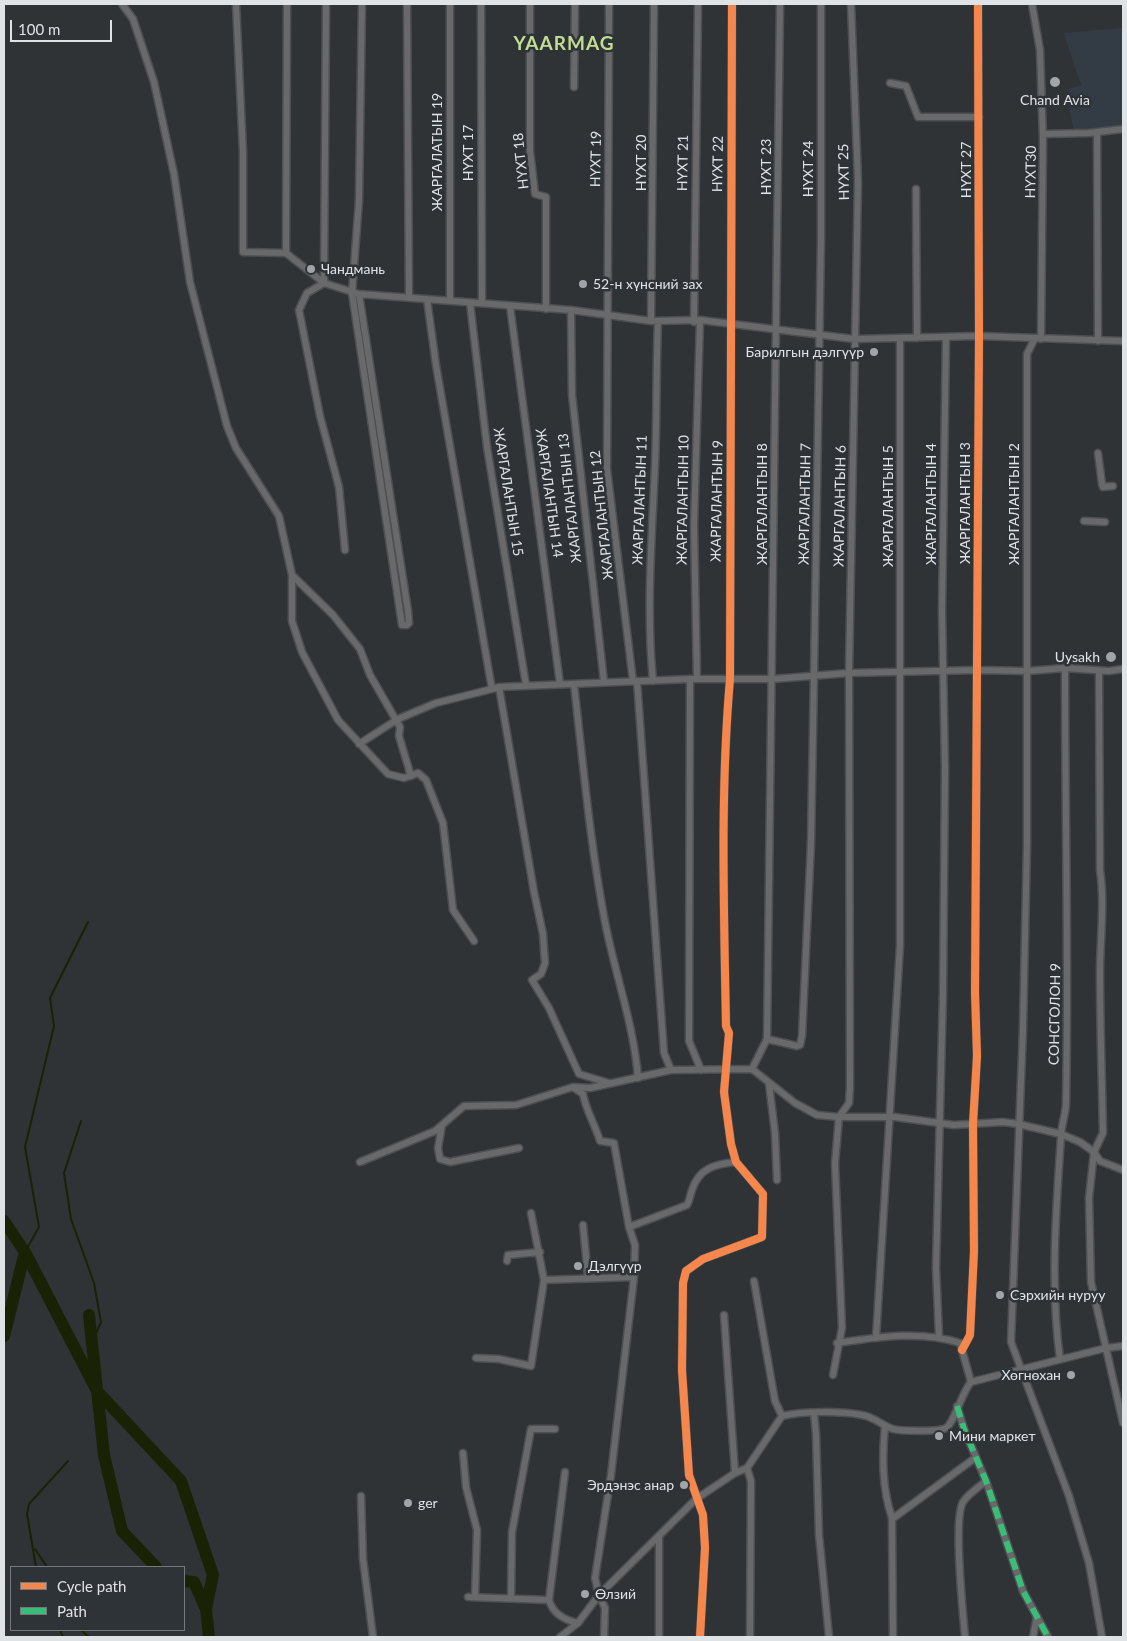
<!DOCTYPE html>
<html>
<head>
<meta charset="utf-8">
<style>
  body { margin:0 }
  #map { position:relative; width:1127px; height:1641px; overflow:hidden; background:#303336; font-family:Lato,sans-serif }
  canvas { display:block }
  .frame { position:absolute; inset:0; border:5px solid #e0e3e6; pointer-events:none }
  .legend { position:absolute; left:10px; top:1566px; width:175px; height:65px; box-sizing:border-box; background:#2e3338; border:1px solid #75797e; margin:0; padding:6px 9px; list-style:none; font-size:15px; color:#e0e3e6 }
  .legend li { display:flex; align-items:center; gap:10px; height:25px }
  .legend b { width:25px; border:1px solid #75797e }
  .scale { position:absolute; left:10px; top:20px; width:102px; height:22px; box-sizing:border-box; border:2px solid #e0e3e6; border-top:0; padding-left:6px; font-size:15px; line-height:18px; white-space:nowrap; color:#e0e3e6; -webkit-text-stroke:4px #2e3338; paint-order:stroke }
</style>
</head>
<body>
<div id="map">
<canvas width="1127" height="1641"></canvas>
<div class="frame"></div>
<ul class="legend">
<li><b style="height:6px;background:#f5874c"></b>Cycle path</li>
<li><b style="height:6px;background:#3abd76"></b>Path</li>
</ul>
<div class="scale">100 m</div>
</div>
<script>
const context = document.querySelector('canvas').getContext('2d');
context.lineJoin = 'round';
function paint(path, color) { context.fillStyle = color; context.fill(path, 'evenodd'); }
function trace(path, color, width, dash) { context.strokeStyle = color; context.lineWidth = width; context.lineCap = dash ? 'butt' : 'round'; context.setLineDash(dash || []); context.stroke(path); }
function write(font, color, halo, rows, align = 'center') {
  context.font = font + ' Lato,sans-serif'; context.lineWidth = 5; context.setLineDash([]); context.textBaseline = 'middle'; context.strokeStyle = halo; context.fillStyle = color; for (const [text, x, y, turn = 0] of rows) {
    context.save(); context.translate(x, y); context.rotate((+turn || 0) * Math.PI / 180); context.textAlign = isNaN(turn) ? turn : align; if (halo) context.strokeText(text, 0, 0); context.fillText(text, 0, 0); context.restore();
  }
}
const built = new Path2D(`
  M1123,28V127L1074,132L1068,102L1069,89L1081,85L1064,33Z`);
const stream = new Path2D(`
  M81,1121L64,1173L71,1219L94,1283L101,1322L92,1343
  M25,1252L39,1227L25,1147L54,1026L50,998L88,922
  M35,1549L47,1567
  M36,1567L27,1514L29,1504L68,1461
  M60,1630L63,1637
  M81,1630L89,1637`);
const river = new Path2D(`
  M4,1221L25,1252L4,1336
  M25,1252L97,1391L181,1481L213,1575L206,1609
  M89,1315L104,1455L122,1531L156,1567
  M184,1581L194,1582L206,1609L209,1637`);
const minor = new Path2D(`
  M122,4L133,19L154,82L174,174L190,282L227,426L236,448L279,516L292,575L333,615L360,649L370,675L400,727L399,736L411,776
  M236,4L243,152V252L286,253L324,283L307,293L299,310L320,416L339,487L345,550
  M326,4L324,283L359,294L571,310L651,321L700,320L854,339L979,336L1123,341
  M407,4L409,297
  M481,4L482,303
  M530,4V151L535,194L546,197V309
  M609,4L607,469L633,681
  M1032,4L1040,50L1043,139L1041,339
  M890,83L906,86L918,117H979
  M574,87L575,4
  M1097,132L1098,341
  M1043,134L1089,133L1123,129
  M916,189L917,338
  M286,253L287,4
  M359,294L408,611L409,623L407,625H402L352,293L359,200L362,4
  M427,299L436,365L489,672L492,689L499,687L534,892L543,934L545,963L541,974L532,980L549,1008L579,1074L609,1083
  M450,300V4
  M470,303L487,447L526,685
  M510,306L560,684
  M571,310L572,395L604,682
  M651,321L654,4
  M694,322L698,4
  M1035,338L1027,354V844L1023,1028L1011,1342L1069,1496L1089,1563L1102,1637
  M1098,453L1102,484L1103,487L1113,486
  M1084,521L1105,522
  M292,575V621L302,652L338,720L388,774L404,778L418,773L426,780L443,823L453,910L474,941
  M1099,671L1100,870C1105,903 1100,939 1100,973C1100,1026 1102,1080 1103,1133L1094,1152L1089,1198L1091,1282L1123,1423
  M690,679L689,1041L701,1070
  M697,679L694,525L700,320
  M637,681L664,1053L671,1070
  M653,681C646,608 652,537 655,465C657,417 656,369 658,321
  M574,684C583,763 590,843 605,922C615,974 634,1025 638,1078
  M499,687L690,679H773L849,673L978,670L1028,671L1065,668L1109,671L1123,669
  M359,744L398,719L436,703L492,689
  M767,1039L797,1046L800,1045L802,1036L811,843L814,674L821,238V4
  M752,1069L767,1039L780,4
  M769,1084L775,1133L777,1180
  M574,1088L583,1094C586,1111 595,1124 600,1141L614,1143L629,1227
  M442,1125L438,1148L440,1159L450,1162L519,1148
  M360,1162L435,1131L464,1106L516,1105L573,1087L590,1088L671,1070L752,1069L795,1103L817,1115L839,1117H895L954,1125L1003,1122L1018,1124L1061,1134L1080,1142L1094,1152L1100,1161L1123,1170
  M531,1213L544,1280
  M583,1225L588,1277
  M507,1261L508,1255L540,1252
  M754,1281L775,1401L782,1416
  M724,1315L735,1473
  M939,1336L936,1268L943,993L945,769L942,611L946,337
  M876,1338L900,946V339
  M837,1343C878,1337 921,1330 960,1343L971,1382
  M962,1350L970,1335L974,1251L973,1124L977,1056L975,992L979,336L978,4
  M476,1358L499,1359L531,1366L544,1280L634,1277
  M1060,1359C1050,1288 1056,1208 1061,1137C1061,1125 1066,1114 1066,1103C1069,958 1065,813 1065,668
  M833,1375L842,1328L835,1163L839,1117L849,1103L850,1087L849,673L858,181L851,4
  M957,1406L964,1429L986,1481L1023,1591L1048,1637
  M814,1413L816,1434L819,1535L829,1637
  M885,1426C882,1458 882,1488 892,1518L893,1637
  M463,1453L466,1487L477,1530L475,1597
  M747,1468L751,1481L750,1637
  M361,1496L363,1559L373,1637
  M892,1519L975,1458
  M659,1536V1637
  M468,1597L549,1600C553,1614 564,1620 578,1623
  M511,1598L512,1532L531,1429H555
  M549,1600L565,1472
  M560,1637L578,1623L599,1595L696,1499L735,1473L747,1468L782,1416C803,1411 841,1411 862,1415C874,1417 882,1425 893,1429C900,1431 940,1432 946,1428C954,1423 962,1392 971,1382L1106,1348L1123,1346
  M604,1637L605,1608L599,1595L595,1578L611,1475L634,1277L635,1245L629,1227L687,1205C690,1200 690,1195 692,1190C699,1168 715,1164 736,1162
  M700,1637L705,1548L703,1515L689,1475L682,1370L683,1283L686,1271L703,1259L762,1237L763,1194L736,1162L731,1144L724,1092L729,1033L726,1026C724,910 720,794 730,679L732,4
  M965,1637C963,1613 953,1519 963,1502C968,1494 979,1487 986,1481
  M1033,1637L1037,1616`);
const quiet = new Path2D(`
  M957,1406L964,1429L986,1481L1023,1591L1048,1637`);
const cycleway = new Path2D(`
  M962,1350L970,1335L974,1251L973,1124L977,1056L975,992L979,336L978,4
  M700,1637L705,1548L703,1515L689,1475L682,1370L683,1283L686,1271L703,1259L762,1237L763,1194L736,1162L731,1144L724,1092L729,1033L726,1026C724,910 720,794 730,679L732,4`);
const markers = [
  [1055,82,6,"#a2a5a8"],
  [311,269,5,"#a2a5a8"],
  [583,284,5,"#a2a5a8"],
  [874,352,5,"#a2a5a8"],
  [1111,657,6,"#a2a5a8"],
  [578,1266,5,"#a2a5a8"],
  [1000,1295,5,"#a2a5a8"],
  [1071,1375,5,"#a2a5a8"],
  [939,1436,5,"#a2a5a8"],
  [684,1485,5,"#a2a5a8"],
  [408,1503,5,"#a2a5a8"],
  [585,1594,5,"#a2a5a8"]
];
const poiNames = [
  ["Chand Avia",1055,100,"center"],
  ["Чандмань",321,269],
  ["52-н хүнсний зах",593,284],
  ["Барилгын дэлгүүр",864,352,"right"],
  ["Uysakh",1100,657,"right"],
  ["Дэлгүүр",588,1266],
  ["Сэрхийн нуруу",1010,1295],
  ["Хөгнөхан",1061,1375,"right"],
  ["Мини маркет",949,1436],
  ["Эрдэнэс анар",674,1485,"right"],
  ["ger",418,1503],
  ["Өлзий",595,1594]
];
const streetNames = [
  ["ЖАРГАЛАТЫН 19",437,152,-90],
  ["НҮХТ 17",468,153,-90],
  ["НҮХТ 19",596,159,-89],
  ["НҮХТ 18",521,161,-96],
  ["НҮХТ 20",641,163,-90],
  ["НҮХТ 21",683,163,-89],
  ["НҮХТ 22",718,164,-89],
  ["НҮХТ 23",766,167,-90],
  ["НҮХТ 24",808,169,-90],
  ["НҮХТ 27",966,170,-90],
  ["НҮХТ 25",844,172,-91],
  ["НҮХТ30",1031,172,-89],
  ["ЖАРГАЛАНТЫН 15",508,492,81],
  ["ЖАРГАЛАНТЫН 14",549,493,82],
  ["ЖАРГАЛАНТЫН 13",570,498,-96],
  ["ЖАРГАЛАНТЫН 11",640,500,-88],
  ["ЖАРГАЛАНТЫН 10",683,500,-89],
  ["ЖАРГАЛАНТЫН 9",717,501,-89],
  ["ЖАРГАЛАНТЫН 3",965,503,-90],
  ["ЖАРГАЛАНТЫН 8",762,504,-90],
  ["ЖАРГАЛАНТЫН 7",805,504,-89],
  ["ЖАРГАЛАНТЫН 4",931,504,-90],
  ["ЖАРГАЛАНТЫН 2",1014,504,-90],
  ["ЖАРГАЛАНТЫН 6",840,506,-89],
  ["ЖАРГАЛАНТЫН 5",888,506,-90],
  ["ЖАРГАЛАНТЫН 12",602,515,-96],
  ["СОНСГОЛОН 9",1055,1014,-89]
];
const districtNames = [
  ["YAARMAG",564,44]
];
paint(built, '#333c45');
trace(stream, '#1a2205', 2);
trace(river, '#1a2205', 12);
trace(minor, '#4d4f52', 9);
trace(minor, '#67696b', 6);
trace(quiet, '#3abd76', 6, [12, 6]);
trace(cycleway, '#f5874c', 8);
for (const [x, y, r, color] of markers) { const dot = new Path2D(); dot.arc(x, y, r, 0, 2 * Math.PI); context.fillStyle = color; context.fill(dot); trace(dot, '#2e3338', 2); }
write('14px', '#e0e3e6', '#2e3338', poiNames, 'left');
write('14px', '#e0e3e6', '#2e3338', streetNames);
context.letterSpacing = '1px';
write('bold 19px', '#c4dc92', '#2e3338', districtNames);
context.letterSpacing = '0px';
</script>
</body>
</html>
